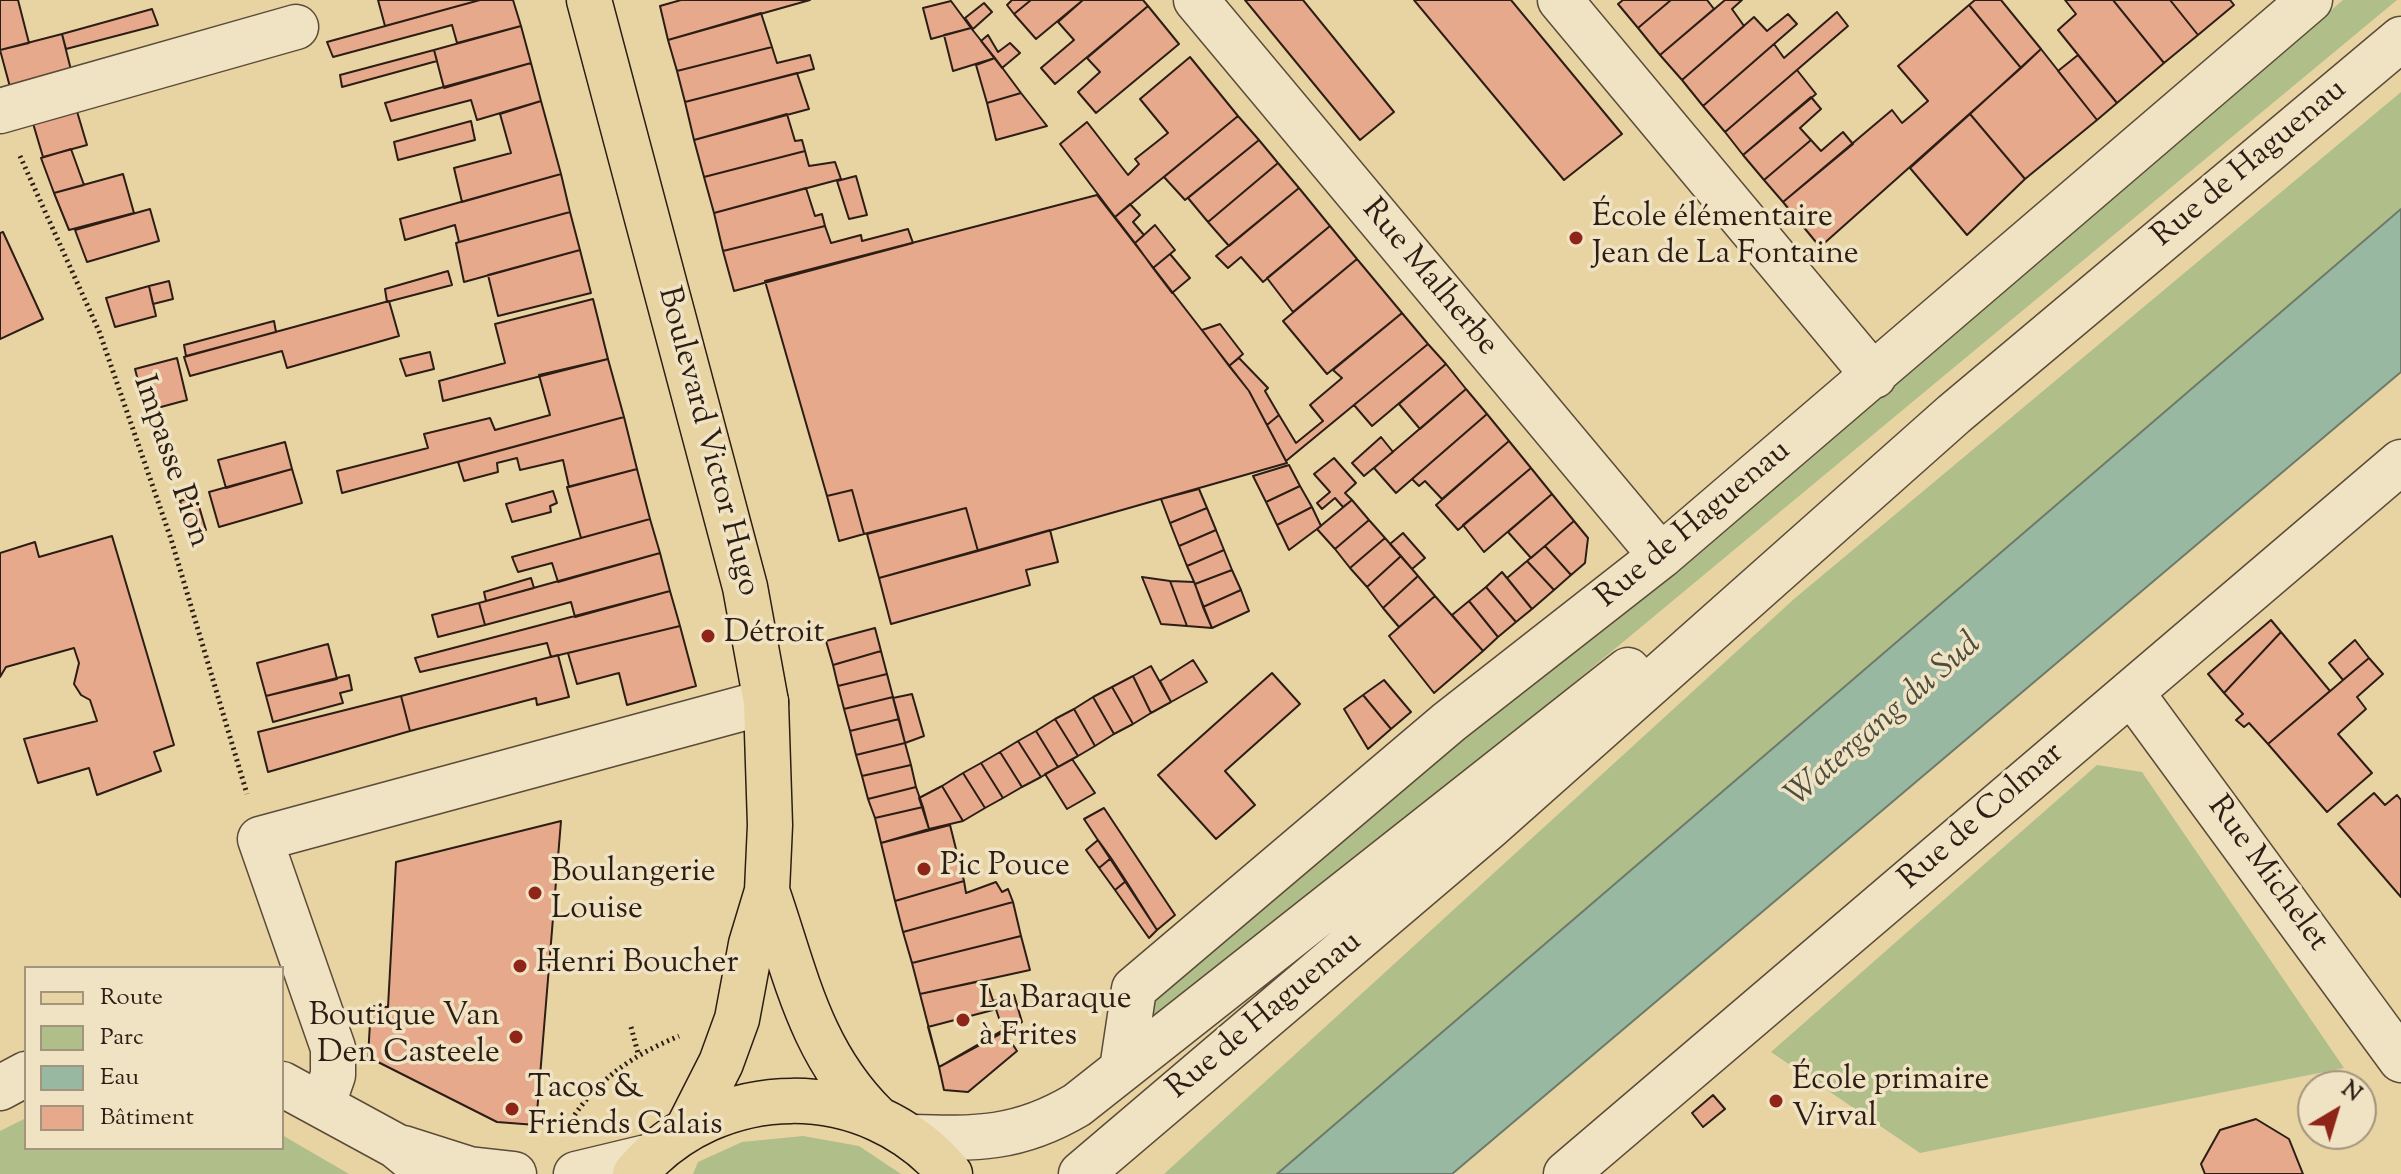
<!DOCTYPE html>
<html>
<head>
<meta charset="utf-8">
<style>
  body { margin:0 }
  #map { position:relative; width:2401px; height:1174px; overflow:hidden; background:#e8d4a3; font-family:"Sorts Mill Goudy",serif }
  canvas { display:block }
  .legend { position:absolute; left:24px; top:966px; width:260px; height:184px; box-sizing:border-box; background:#f0e3c3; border:2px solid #a2947d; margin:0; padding:10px 14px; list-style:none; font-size:24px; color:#2c1d15 }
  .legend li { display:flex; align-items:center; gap:16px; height:40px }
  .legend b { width:40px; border:2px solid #a2947d }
  .north { position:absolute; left:2297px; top:1070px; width:80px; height:80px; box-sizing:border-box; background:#f0e3c3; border:2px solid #a2947d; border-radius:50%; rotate:38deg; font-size:22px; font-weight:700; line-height:32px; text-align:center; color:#2c1d15 }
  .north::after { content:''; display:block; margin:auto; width:28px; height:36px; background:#8f2418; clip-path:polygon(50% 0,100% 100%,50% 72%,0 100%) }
</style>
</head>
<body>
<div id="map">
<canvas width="2401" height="1174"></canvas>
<ul class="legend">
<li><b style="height:10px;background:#e8d4a3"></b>Route</li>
<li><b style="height:22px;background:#b0be89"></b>Parc</li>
<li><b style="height:22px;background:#98b8a2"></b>Eau</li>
<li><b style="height:22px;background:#e6a98b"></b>Bâtiment</li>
</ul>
<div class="north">N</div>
</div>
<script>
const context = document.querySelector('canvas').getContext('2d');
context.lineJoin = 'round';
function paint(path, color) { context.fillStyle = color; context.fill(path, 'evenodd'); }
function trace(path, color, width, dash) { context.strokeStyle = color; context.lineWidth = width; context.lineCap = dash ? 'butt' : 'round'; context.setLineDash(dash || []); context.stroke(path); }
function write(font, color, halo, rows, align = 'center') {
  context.font = font + ' "Sorts Mill Goudy",serif'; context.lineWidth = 7; context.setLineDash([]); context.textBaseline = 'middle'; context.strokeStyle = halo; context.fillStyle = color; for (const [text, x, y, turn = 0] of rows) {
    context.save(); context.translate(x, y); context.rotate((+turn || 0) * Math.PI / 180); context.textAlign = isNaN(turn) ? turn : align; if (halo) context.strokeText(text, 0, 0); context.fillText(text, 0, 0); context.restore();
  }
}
const green = new Path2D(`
  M2343,0H2397L1523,725L1148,1023L1153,998L1462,732L1599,634Z
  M2401,92V209L1277,1174H1164L1794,599Z
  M2097,765L2142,772L2344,1068L1920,1153L1771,1052Z
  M26,1118V1148H282V1135L349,1174H0V1131Z
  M803,1136L859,1146L901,1174H693L698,1162L742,1142Z`);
const water = new Path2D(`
  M2401,209V372L1452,1174H1277Z`);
const building = new Path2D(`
  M0,0H18L29,43L0,50Z
  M378,0H480L385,26Z
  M480,0H513L521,26L457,43L452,25L333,57L327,42Z
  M681,0H810L668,40L660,6Z
  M1012,0H1031L1014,14L1007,5Z
  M1031,0H1083L1036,39L1014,14Z
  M1083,0H1143L1148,6L1055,84L1041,68L1074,40L1058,22Z
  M1245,0H1303L1394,112L1360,140Z
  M1414,0H1511L1622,134L1564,180Z
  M1623,0H1671L1638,28L1618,4Z
  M1671,0H1707L1714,9L1660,55L1638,28Z
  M1725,0H1742L1732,9L1744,26L1682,80L1660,55Z
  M1975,0H2001L2041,49L2021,68L1969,5Z
  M2065,0H2113L2164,63L2117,103L2058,30L2076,14Z
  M2113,0H2170L2198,35L2164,63Z
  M2170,0H2230L2234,5L2198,35Z
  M951,1L971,28L931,39L923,8Z
  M984,3L992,12L973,29L965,18Z
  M1969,5L2021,68L1820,247L1783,202L1892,110L1902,123L1928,101L1898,66Z
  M1148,6L1179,44L1096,113L1078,92L1100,72L1087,58Z
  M152,9L158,25L66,49L62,34Z
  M1837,12L1848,26L1725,132L1703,106L1774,44L1784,58Z
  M761,13L772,47L677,71L668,40Z
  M1788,14L1797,24L1703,106L1682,80L1754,17L1767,31Z
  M521,26L531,63L444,88L434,50Z
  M971,28L995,58L953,71L944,35Z
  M62,34L71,70L10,87L0,50Z
  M988,35L998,52L1010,43L1020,53L1002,68L981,41Z
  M772,47L777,63L810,55L814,69L685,102L677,71Z
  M2041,49L2097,120L2025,179L1970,114Z
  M434,50L437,61L342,87L340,75Z
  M2078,55L2117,103L2097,120L2058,71Z
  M1190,57L1238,116L1115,217L1060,144L1087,122L1128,175L1139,164L1135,159L1168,133L1140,99Z
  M995,58L1021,93L987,103L976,65Z
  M531,63L541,101L477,120L471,100L391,121L385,103Z
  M1797,70L1816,94L1743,155L1725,132Z
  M797,73L809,109L694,140L685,102Z
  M1021,93L1047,126L996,140L987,103Z
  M1811,97L1821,109L1800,128L1811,140L1764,180L1743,155Z
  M541,101L561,174L462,202L454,168L511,153L500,114Z
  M76,108L87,145L43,157L32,120Z
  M787,114L795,141L802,140L805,151L704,177L694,140Z
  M1970,114L2025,179L1967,235L1910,168Z
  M1238,116L1259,140L1185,200L1164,177Z
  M471,121L475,140L398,160L394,142Z
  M1843,132L1853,144L1783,202L1764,180L1811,140L1821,151Z
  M1259,140L1278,163L1208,222L1188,198Z
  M71,149L84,185L54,193L41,158Z
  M805,151L809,166L835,162L841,179L714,213L704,177Z
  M1278,163L1299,188L1229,246L1208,222Z
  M123,174L134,213L69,230L54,193Z
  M561,174L570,212L459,242L455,225L405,240L400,219Z
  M856,176L867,215L849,219L837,181Z
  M806,188L815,216L822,214L825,226L723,251L714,213Z
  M1299,188L1330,226L1263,282L1241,257L1228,268L1216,256Z
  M1097,195L1249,391L1287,463L978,551L966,508L864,534L852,490L827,496L765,281Z
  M1130,204L1140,215L1133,222L1144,235L1135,243L1115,217Z
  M150,209L159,241L87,262L75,230Z
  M570,212L580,250L464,282L456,243Z
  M1155,225L1175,250L1153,268L1135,243Z
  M825,226L831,243L861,235L862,241L908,229L913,243L734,291L723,251Z
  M1330,226L1357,259L1293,312L1267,278Z
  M3,232L43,319L0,339V233Z
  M580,250L591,293L498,316L488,275Z
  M1170,254L1190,278L1172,293L1153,268Z
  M1357,259L1402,313L1327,374L1283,321Z
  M448,271L452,285L387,302L385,289Z
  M169,281L173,299L153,304L149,286Z
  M149,286L156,316L115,327L106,298Z
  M593,299L608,359L443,401L439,381L505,363L495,324Z
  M389,301L399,336L287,368L282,351L190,376L184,357Z
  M1402,313L1428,344L1286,461L1267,425L1279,415L1296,443L1323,421L1310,405L1342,378L1333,370Z
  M274,321L276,332L186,356L184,345Z
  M1220,324L1243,354L1229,366L1202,330Z
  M1428,344L1446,364L1372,426L1354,405Z
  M430,352L434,369L406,376L400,359Z
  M177,358L187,400L146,411L135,369Z
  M1239,358L1268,388L1265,391L1279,415L1267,425L1249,391L1229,366Z
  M608,359L624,417L342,493L337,471L428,448L424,434L490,418L495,430L550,415L539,375Z
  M1446,364L1466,389L1420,429L1399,404Z
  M1466,389L1487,414L1396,493L1374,468Z
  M1487,414L1509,441L1442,499L1425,481L1419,486L1412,479Z
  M624,417L637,469L569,487L563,460L520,470L517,458L497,463L498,472L464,481L458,462Z
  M1381,437L1393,452L1364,476L1352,463Z
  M1509,441L1531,468L1458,530L1436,505Z
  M285,442L292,469L226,488L218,460Z
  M1334,458L1356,483L1345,493L1352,500L1343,507L1335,498L1322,509L1317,503L1330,492L1314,474Z
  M1289,465L1300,486L1266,502L1253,476Z
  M1531,468L1552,494L1484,552L1463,525Z
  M292,469L302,503L219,527L209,492Z
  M637,469L650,519L581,538L567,487Z
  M1300,486L1312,507L1277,525L1266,502Z
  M1199,489L1207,508L1170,523L1161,499Z
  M852,490L864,534L839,541L827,496Z
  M553,491L557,503L550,506L551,512L512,522L506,504Z
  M1552,494L1574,521L1531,558L1508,532Z
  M190,498L193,504L198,503L206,530L189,534L180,501Z
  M1352,500L1369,520L1335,549L1317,529Z
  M1312,507L1321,526L1289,550L1277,525Z
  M966,508L978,551L879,578L867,534Z
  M1207,508L1216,530L1179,546L1170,523Z
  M650,519L660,553L558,582L552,563L518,572L512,557Z
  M1369,520L1385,538L1350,568L1335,549Z
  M1574,521L1588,538L1585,563L1571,575L1545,546Z
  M1050,530L1058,562L1026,570L1030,585L891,624L879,578Z
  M1216,530L1224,550L1187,566L1179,546Z
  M1403,533L1425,558L1412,569L1390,544Z
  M112,536L174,745L154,752L161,771L97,795L89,768L38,783L24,739L97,721L90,700L81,695L74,684L79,663L74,648L6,667L0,677V553L35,542L39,557Z
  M1385,538L1401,556L1367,587L1350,568Z
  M1545,546L1571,575L1554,590L1527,561Z
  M1224,550L1232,570L1195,584L1187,566Z
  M660,553L670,591L575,617L571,602L485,625L479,603Z
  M1401,556L1418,576L1383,608L1367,587Z
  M1527,561L1554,590L1532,609L1507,578Z
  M1232,570L1241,590L1203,607L1195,584Z
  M1502,572L1532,609L1516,622L1486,587Z
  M1418,576L1435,596L1399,627L1383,608Z
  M1142,577L1170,581L1187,626L1161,624Z
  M531,578L534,588L486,601L484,592Z
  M1170,581L1194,582L1212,628L1187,626Z
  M1486,587L1516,622L1498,637L1469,601Z
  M1241,590L1249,611L1212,628L1203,607Z
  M670,591L680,626L551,657L547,643L420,672L415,658Z
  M1435,596L1483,651L1434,693L1389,636Z
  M1469,601L1498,637L1483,651L1452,615Z
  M479,603L485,625L438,637L432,615Z
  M2271,620L2281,632L2224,693L2208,674Z
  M680,626L696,686L627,705L619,673L577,684L568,653Z
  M875,628L881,651L833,665L826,641Z
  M2281,632L2330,691L2268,744L2249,723L2244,727L2236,720L2243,714L2224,693Z
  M2355,640L2369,658L2343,680L2329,663Z
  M328,644L337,679L266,696L257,663Z
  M881,651L887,674L838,686L833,665Z
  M558,655L569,697L537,705L536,698L410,731L401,696Z
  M2369,658L2383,674L2357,697L2366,709L2338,734L2372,773L2327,812L2268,744Z
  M1193,660L1207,682L1171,702L1160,681Z
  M1151,666L1171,702L1151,713L1133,676Z
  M1272,673L1300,704L1225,771L1255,805L1216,839L1158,775Z
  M887,674L893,697L844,709L838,686Z
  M349,675L352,690L340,693L343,703L273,722L266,696Z
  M1133,676L1151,713L1133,724L1112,687Z
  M1384,680L1411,712L1391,729L1363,695Z
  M1112,687L1133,724L1114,734L1093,697Z
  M912,694L924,736L905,743L893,698Z
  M1363,695L1391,729L1368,749L1344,709Z
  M401,696L410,731L268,772L258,732Z
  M893,697L899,719L850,731L844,709Z
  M1093,697L1114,734L1095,746L1074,709Z
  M1074,709L1095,746L1078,756L1055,719Z
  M899,719L905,743L856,755L850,731Z
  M1055,719L1078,756L1058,767L1036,731Z
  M1036,731L1058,767L1041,777L1018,741Z
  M1018,741L1041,777L1022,787L1000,752Z
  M905,743L911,765L862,776L856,755Z
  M1000,752L1022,787L1003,798L981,763Z
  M1072,759L1095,793L1067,809L1045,774Z
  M981,763L1003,798L985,808L963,773Z
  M911,765L916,787L868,799L862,776Z
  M963,773L985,808L963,821L942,786Z
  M942,786L963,821L929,829L919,798Z
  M916,787L923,807L875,818L868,799Z
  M2374,793L2385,805L2397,795L2401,800V897L2338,824Z
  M923,807L929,829L881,843L875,818Z
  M1104,808L1175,915L1157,930L1084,819Z
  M561,821L536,1125L497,1122L368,1057L371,1006L388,1007L396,862Z
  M950,825L964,881L895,901L881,843Z
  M1098,840L1111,858L1099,868L1086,850Z
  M1111,858L1126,881L1115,890L1099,868Z
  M964,881L966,893L996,882L1002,892L1008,889L1013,902L903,932L895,901Z
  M1126,881L1157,930L1149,938L1115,890Z
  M1013,902L1021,936L912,963L903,932Z
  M1021,936L1030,970L920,994L912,963Z
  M986,980L1003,1030L939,1067L920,994Z
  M1014,995L1022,1022L939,1067L928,1027L993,1010L990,1002Z
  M1003,1030L1017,1051L968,1092L944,1090L939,1067Z
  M1713,1095L1725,1109L1703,1127L1692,1113Z
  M2256,1119L2289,1139L2303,1174H2205L2201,1164L2220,1130Z`);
const path = new Path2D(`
  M20,156L99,331L171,539L247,794
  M631,1027L638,1053
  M568,1125C596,1080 631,1056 679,1036`);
const minor = new Path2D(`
  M1196,0L1661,556
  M1560,0L1874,376
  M0,111L296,27
  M2131,692L2401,1060
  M1122,1069L1134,989L1449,722L1661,556L2310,0
  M282,1084L396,1146L430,1174
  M0,1088L26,1074
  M323,1104L333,1075V1048L260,839L766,702
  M910,1137C976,1139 1018,1140 1077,1105L1628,670
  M403,1148L469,1169L514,1174
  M576,1174L651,1156
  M1081,1174L1489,827L1954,414L2401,39
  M1566,1174L2401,462`);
const major = new Path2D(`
  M589,0L745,587L766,702L770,825L767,891L751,944L737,1019L721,1063L688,1128
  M767,891C796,975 810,1052 876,1117
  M635,1174C717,1077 868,1076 950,1174`);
const markers = [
  [1576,238,8,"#8f2418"],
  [708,636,8,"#8f2418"],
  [924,869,8,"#8f2418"],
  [535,893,8,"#8f2418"],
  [520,966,8,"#8f2418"],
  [963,1020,8,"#8f2418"],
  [516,1037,8,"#8f2418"],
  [1776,1101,8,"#8f2418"],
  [512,1109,8,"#8f2418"]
];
const streetNames = [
  ["Rue de Haguenau",2251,165,-40],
  ["Rue Malherbe",1428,279,50],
  ["Boulevard Victor Hugo",706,442,75],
  ["Impasse Pion",169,462,71],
  ["Rue de Haguenau",1695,526,-40],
  ["Rue de Colmar",1983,818,-41],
  ["Rue Michelet",2266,875,54],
  ["Rue de Haguenau",1266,1017,-40]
];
const poiNames = [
  ["École élémentaire",1592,220],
  ["Jean de La Fontaine",1592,257],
  ["Détroit",724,636],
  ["Pic Pouce",940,869],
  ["Boulangerie",551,875],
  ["Louise",551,912],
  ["Henri Boucher",536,966],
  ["La Baraque",979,1002],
  ["à Frites",979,1039],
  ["Boutique Van",500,1019,"right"],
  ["Den Casteele",500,1056,"right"],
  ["École primaire",1792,1083],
  ["Virval",1792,1120],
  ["Tacos &",528,1091],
  ["Friends Calais",528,1128]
];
const waterNames = [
  ["Watergang du Sud",1885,722,-41]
];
paint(green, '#b0be89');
paint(water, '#98b8a2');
trace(water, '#6d7a6a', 2);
paint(building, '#e6a98b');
trace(building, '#2c1d15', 2);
trace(minor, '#5b4b38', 47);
trace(major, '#2c1d15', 47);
trace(path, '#2c1d15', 5, [2, 4]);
trace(minor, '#f0e3c3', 44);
trace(major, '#e8d4a3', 44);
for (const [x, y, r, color] of markers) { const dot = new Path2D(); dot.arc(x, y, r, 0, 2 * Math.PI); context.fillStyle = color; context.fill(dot); trace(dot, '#f0e3c3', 3); }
write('32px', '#2c1d15', '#f0e3c3', streetNames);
write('32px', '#2c1d15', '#f0e3c3', poiNames, 'left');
write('italic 34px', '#4c4c3f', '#f0e3c3', waterNames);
</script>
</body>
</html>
